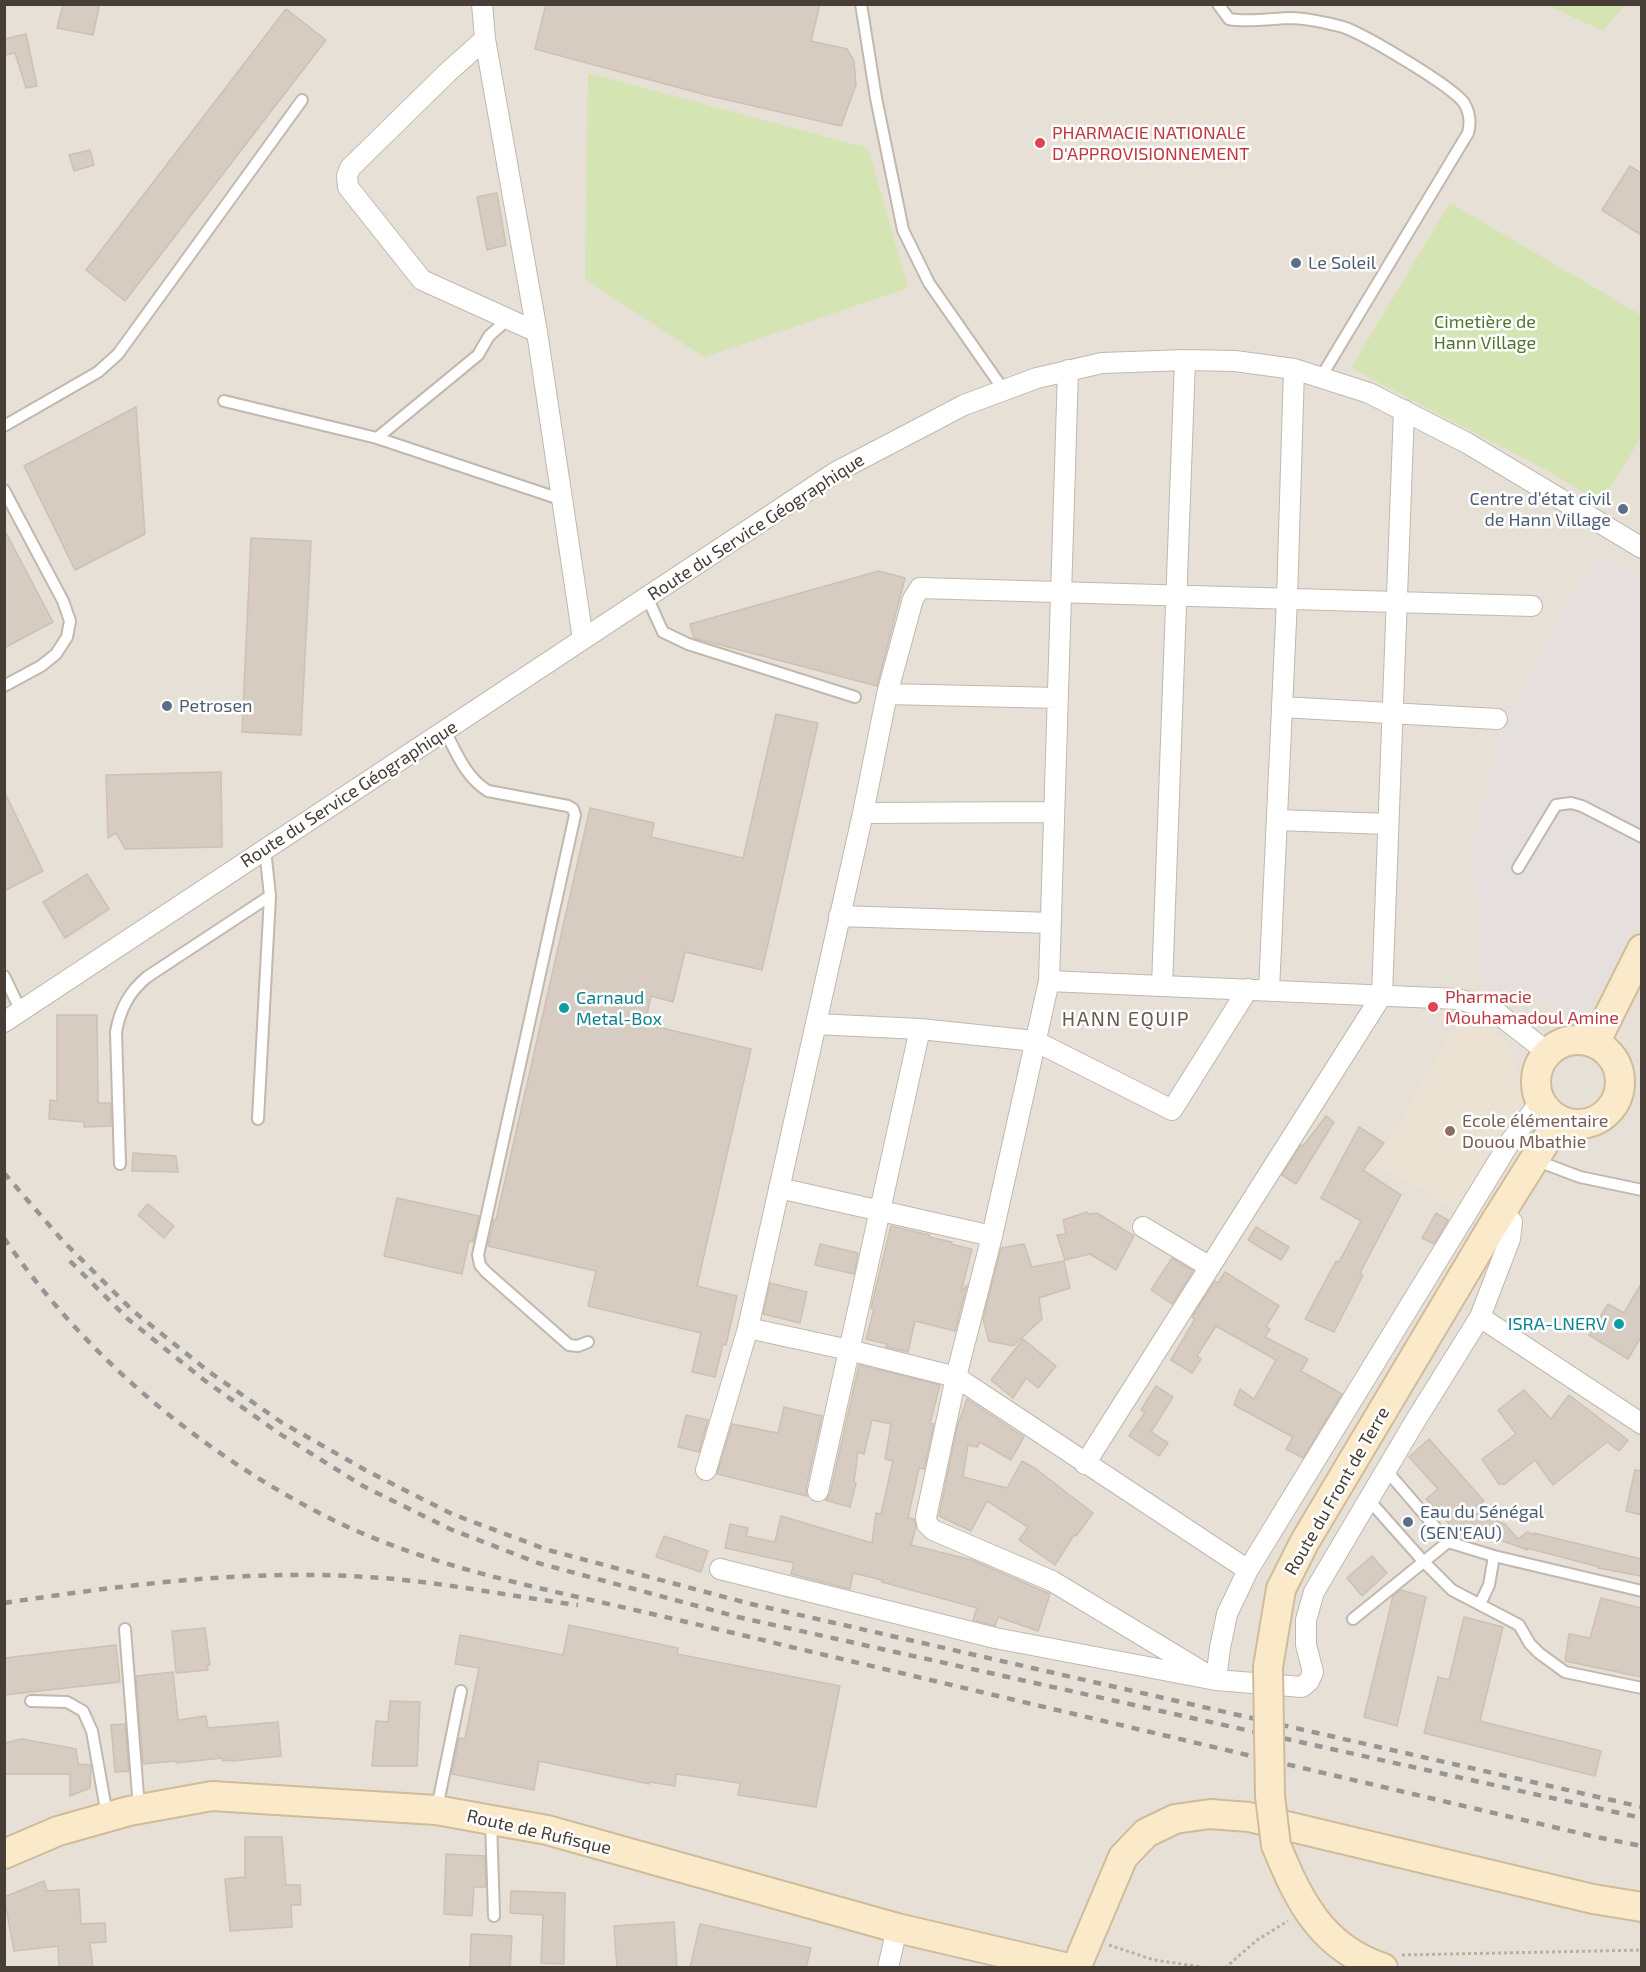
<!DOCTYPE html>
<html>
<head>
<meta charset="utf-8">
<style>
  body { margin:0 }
  #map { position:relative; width:1646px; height:1972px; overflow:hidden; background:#f3eee8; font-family:"Exo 2",sans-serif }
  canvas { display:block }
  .frame { position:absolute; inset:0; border:6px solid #463e37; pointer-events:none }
</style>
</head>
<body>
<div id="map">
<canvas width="1646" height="1972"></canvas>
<div class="frame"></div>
</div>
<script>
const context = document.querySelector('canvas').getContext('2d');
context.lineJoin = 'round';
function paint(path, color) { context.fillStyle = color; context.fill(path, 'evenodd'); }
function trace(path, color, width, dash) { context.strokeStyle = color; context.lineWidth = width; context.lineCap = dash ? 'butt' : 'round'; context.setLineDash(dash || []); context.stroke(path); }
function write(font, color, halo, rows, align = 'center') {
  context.font = font + ' "Exo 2",sans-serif'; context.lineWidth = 5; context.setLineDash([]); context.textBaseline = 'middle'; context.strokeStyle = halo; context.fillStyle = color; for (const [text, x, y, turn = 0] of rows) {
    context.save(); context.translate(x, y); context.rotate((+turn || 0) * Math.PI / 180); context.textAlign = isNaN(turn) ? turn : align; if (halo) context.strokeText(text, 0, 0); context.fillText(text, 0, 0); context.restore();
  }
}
const residential = new Path2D(`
  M5,5H1641V1967L5,1968Z`);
const industrial = new Path2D(`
  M1598,553L1641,580L1642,916L1590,1008L1574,1017L1527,991L1486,993L1471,852L1503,720Z`);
const education = new Path2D(`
  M1464,1011L1509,1044L1525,1098L1459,1211L1374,1164Z`);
const green = new Path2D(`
  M1547,5L1625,4V5L1603,31Z
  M588,73L868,148L908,288L704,357L585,279Z
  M1450,203L1641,315L1642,392L1639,397L1641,399V437L1601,503L1548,471L1351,368Z`);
const building = new Path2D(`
  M63,4H91L99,7L93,35L57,28Z
  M546,4H820L811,41L847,49L854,61L856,85L841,126L710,96L535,49Z
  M286,9L326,40L125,301L86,270Z
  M26,34L37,86L26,88L15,53L4,55V39Z
  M90,150L94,165L74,171L69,155Z
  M1630,166L1641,173V235L1602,210Z
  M497,193L506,245L487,250L477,197Z
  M136,407L145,534L75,570L24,466Z
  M4,529L53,622L4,648Z
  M251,538L311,541L301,735L242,732Z
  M879,571L905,578L877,686L694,638L690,624Z
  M776,714L818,723L762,970L685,952L673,1002L651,996L645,1024L751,1049L697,1286L737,1296L726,1345L723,1344L715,1377L692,1372L701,1333L588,1306L596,1271L488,1246L494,1220H496L590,808L654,823L651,837L743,858Z
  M221,772L222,847L125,849L116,833L108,838L106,775Z
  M4,791L43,871L4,891Z
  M87,874L109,909L65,938L43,902Z
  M57,1015H97L98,1103H111V1126L84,1127V1122L49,1119L50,1100L57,1101Z
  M1326,1116L1334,1122L1296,1184L1282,1175L1301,1145L1303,1146Z
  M1359,1127L1384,1143L1363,1170L1401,1195L1360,1273L1363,1275L1334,1332L1305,1319L1336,1261L1339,1262L1361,1221L1321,1198Z
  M133,1153L176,1156L178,1172L132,1171Z
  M397,1198L479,1216L473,1242L469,1241L462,1274L384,1256Z
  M148,1204L174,1226L164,1238L138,1215Z
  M1087,1212L1088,1214L1097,1213L1134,1236L1116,1270L1090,1254L1065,1260L1057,1235L1066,1234L1063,1220Z
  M1436,1213L1448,1220L1434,1244L1422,1238Z
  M891,1226L930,1235L929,1237L952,1242L951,1244L972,1249L961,1292L967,1285L955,1331L915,1321L908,1352L886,1347L887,1344L866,1339L874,1309L871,1308Z
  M1256,1227L1289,1247L1281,1260L1248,1240Z
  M820,1244L858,1253L854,1274L815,1265Z
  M1024,1244L1032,1267L1064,1261L1070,1288L1039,1298L1042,1319L1013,1346L989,1341L983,1319L1001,1248Z
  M1172,1258L1193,1271L1172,1304L1151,1290Z
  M1225,1272L1279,1306L1266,1327L1270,1329L1265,1337L1308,1359L1301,1371L1342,1394L1303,1458L1286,1449L1293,1437L1234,1405L1240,1389L1254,1399L1276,1360L1216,1326L1197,1356L1201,1359L1192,1373L1171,1360L1195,1319L1192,1317L1215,1281L1218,1283Z
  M770,1283L807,1292L800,1323L763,1314Z
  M1641,1284V1337L1628,1359L1589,1335L1608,1304L1624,1313Z
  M1023,1339L1056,1366L1038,1388L1026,1378L1013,1398L991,1380Z
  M859,1365L940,1385L930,1423L934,1424L924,1469L919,1468L908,1518L914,1519L916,1527L911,1545L972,1560L1050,1594L1038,1631L998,1617L995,1626L973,1620L977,1608L882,1582V1580L853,1573L850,1589L791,1574L794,1563L725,1548L730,1524L748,1528L746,1536L775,1542L781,1516L872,1543L876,1513L881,1514L893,1461L885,1459L891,1424L872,1420L864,1454L858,1452L854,1482L856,1483L850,1507L825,1500L830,1494Z
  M1156,1386L1173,1397L1151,1432L1168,1443L1159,1456L1129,1436L1145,1412L1141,1410Z
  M1524,1390L1551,1419L1569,1395L1628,1440L1619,1451L1607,1442L1553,1485L1535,1460L1505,1484H1499L1482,1459L1516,1434L1498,1410Z
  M967,1399L1024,1437L1011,1460L980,1442L977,1447L968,1445L963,1477L1007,1488L1022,1461L1036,1469L1093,1513L1076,1536L1074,1535L1055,1565L1019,1540L1028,1527L987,1501L971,1531L939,1516L957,1427Z
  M784,1407L822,1416L806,1488L807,1496L717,1474L732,1424L778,1433Z
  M686,1415L708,1420L699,1452L678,1447Z
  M1429,1439L1484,1501L1471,1512L1505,1524L1518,1539L1527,1532L1535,1535L1534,1533L1641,1559V1576L1598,1568L1599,1567L1527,1548L1528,1550L1457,1525L1453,1528L1426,1499L1438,1489L1409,1457Z
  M1635,1470L1641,1471V1515L1626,1511Z
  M664,1536L708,1551L701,1572L656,1557Z
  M1372,1556L1387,1573L1362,1596L1347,1578Z
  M1401,1590L1426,1597L1397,1726L1364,1717L1393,1596Z
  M1601,1598L1641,1608V1677L1565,1661L1569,1634L1590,1638Z
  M1464,1617L1503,1627L1480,1721L1601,1751L1595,1776L1424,1733L1438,1677L1449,1680Z
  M569,1625L678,1648L677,1654L840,1686L816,1807L738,1795L740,1783L676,1774L675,1786L650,1782L649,1784L539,1761L534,1790L452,1774L459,1738L465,1739L479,1668L455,1664L460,1635L563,1655Z
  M205,1628L210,1665H207L208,1670L176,1673L172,1631Z
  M116,1645L120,1682L4,1695V1658Z
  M173,1672L178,1720L206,1716L208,1728L278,1722L281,1756L232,1761V1760L223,1761L222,1758L176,1763V1761L143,1764L136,1676Z
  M390,1701L420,1702L417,1766H372L376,1721L388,1722Z
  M125,1724L129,1771L115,1772L111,1725Z
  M22,1739L76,1749L78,1764L91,1765L90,1788L70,1796V1774H4V1743Z
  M245,1837H282L286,1885H300L301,1905H291L292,1927L230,1931L225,1879L245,1877Z
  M446,1854L485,1856L486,1887H474L472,1916L444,1914Z
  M44,1881L47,1891L79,1889L81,1924L105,1923L106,1942L90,1943L93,1968H59L58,1946L14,1951L4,1897Z
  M511,1891L565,1893L564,1964L541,1963L543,1915L510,1913Z
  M674,1922L677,1968H617L614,1926Z
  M700,1924L811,1948L806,1968H690Z
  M471,1934L512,1936L510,1968H470Z`);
const path = new Path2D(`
  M1109,1945L1154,1960L1209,1968
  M1402,1955L1642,1950
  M1225,1968L1257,1940L1288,1921`);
const service = new Path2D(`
  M861,4L876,98L903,230L929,283L1003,389
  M1218,4L1229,19C1250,23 1272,18 1293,18C1309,19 1328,23 1343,27C1364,34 1452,86 1464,103C1470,113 1471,122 1468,133L1321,377
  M224,401L377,438L563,500
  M4,426L98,372L118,354L302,100
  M377,438L478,355L489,336L508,319
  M4,490L63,601L70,621L67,637L56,654L41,666L4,686
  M647,597L663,632L688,644L855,697
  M445,731C456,752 466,778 488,791L568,806L573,809L575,815L478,1255L480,1265L486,1272L569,1345L578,1346L588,1342
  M1518,868L1556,805L1571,803L1582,806L1642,837
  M4,976L21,1011
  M258,1119L270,896L265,849
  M1535,1160L1580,1177L1642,1190
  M120,1164L116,1032C120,1009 129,992 147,977L270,896
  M1386,1470L1448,1542L1494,1556L1642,1591
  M1368,1499L1423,1561L1452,1590L1519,1625L1530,1644L1539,1653L1565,1672L1642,1688
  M1480,1604L1489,1585L1494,1556
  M1353,1619L1448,1542
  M125,1629L139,1808
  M31,1701L67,1702L83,1711L92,1731L107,1815
  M437,1808L461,1691
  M491,1820L494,1916`);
const minor = new Path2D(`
  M482,4L485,39L537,332L583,639
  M485,39L448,72L350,168L347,176L348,187L422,280L537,332
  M1068,370L1049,981L992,1236L956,1377L926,1517L927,1524L933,1530L1052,1581L1216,1680
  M887,694L1058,698
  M1282,707L1497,719
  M863,813L1054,812
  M1277,820L1388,824
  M839,916L1051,923
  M1049,981L1458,999L1492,1009L1547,1052
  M1162,986L1185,360
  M1269,990L1287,599L1294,369
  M4,1022L836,472L964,405L1037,378L1102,363L1185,360L1235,361L1294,369L1369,393L1467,443L1642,548
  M816,1024L920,1029
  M779,1188L992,1236
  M1143,1227L1210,1267
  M1480,1317L1642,1424
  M748,1328L849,1350L956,1377L1248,1570
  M1085,1464L1382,995L1404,410
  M706,1470L748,1328L863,813L887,694L913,599L920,588L1532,606
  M818,1491L920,1029L1035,1041L1172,1110L1248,989
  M720,1569L995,1638L1216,1680L1302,1687L1309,1681L1313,1672L1306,1645V1620L1314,1592L1414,1423L1480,1317L1510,1239L1512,1222L1501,1212
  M1216,1680L1220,1648L1227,1614L1248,1570L1510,1142L1540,1102
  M888,1968L897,1928`);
const secondary = new Path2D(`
  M1536 1082a42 42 0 1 1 84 0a42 42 0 1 1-84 0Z
  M1595,1043L1642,949
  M1268,1667L1281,1589L1304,1543L1492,1227L1559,1120
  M1276,1845C1299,1901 1321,1947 1383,1968
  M4,1854L58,1831L129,1811L212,1796L436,1810L547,1830L897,1928L1068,1968
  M1076,1968L1123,1857L1146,1833L1175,1819L1210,1814L1249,1817L1593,1899L1642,1907`);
const rail = new Path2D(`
  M4,1173L62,1240L133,1311L208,1371L281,1422L367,1471L452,1514L548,1550L747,1603L1642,1807
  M4,1238C86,1358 203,1455 333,1520C415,1560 503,1580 591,1600C657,1615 722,1630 787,1646C1057,1710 1327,1774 1596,1837L1642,1846
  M70,1261L129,1320L204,1380L277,1432L363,1486L450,1529L538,1563L738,1617L1642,1818
  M4,1603C124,1585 245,1569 367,1577C438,1581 508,1596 578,1605`);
const secondaryBridge = new Path2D(`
  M1268,1667L1270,1796L1276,1845`);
const markers = [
  [1040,143,6,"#e0444e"],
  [1296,263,6,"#5c6f8a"],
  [1623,509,6,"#5c6f8a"],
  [167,706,6,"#5c6f8a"],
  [1433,1007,6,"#e0444e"],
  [564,1008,6,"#0f9aa8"],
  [1450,1131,6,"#8d6e63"],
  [1619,1324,6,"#0f9aa8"],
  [1408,1522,6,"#5c6f8a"]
];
const healthNames = [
  ["PHARMACIE NATIONALE",1052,133],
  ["D'APPROVISIONNEMENT",1052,154],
  ["Pharmacie",1445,997],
  ["Mouhamadoul Amine",1445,1018]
];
const serviceNames = [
  ["Le Soleil",1308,263],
  ["Centre d’état civil",1611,499,"right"],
  ["de Hann Village",1611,520,"right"],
  ["Petrosen",179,706],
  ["Eau du Sénégal",1420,1512],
  ["(SEN'EAU)",1420,1533]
];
const parkNames = [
  ["Cimetière de",1485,322],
  ["Hann Village",1485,343]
];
const streetNames = [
  ["Route du Service Géographique",756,527,-33],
  ["Route du Service Géographique",349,794,-33],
  ["Route du Front de Terre",1337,1491,-60],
  ["Route de Rufisque",539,1832,13]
];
const cultureNames = [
  ["Carnaud",576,998],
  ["Metal-Box",576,1019],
  ["ISRA-LNERV",1607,1324,"right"]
];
const educationNames = [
  ["Ecole élémentaire",1462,1121],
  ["Douou Mbathie",1462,1142]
];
const neighbourhoodNames = [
  ["HANN EQUIP",1126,1019]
];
paint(residential, '#e7e0d6');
paint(industrial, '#e5e0dd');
paint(education, '#ebe2d3');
paint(green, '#d4e5b3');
paint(building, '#d7ccc1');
trace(building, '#cec0b2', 1.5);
trace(service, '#c1b8ae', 14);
trace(minor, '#c1b8ae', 22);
trace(secondary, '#d0bc9a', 32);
trace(path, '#bfaf9d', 3, [3, 3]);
trace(service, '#fff', 10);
trace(minor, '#fff', 20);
trace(secondary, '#fbeaca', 28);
trace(rail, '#969696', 4.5, [8, 8]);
trace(secondaryBridge, '#d0bc9a', 32, []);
trace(secondaryBridge, '#fbeaca', 28);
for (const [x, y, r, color] of markers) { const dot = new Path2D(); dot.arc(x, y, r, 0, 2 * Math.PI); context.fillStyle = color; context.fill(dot); trace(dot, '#fff', 2); }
write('18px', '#be3a42', '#fff', healthNames, 'left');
write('18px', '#4e5e75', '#fff', serviceNames, 'left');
write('18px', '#50742d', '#fff', parkNames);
write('18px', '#463e37', '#fff', streetNames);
write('18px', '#0d838f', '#fff', cultureNames, 'left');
write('18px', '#785e54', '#fff', educationNames, 'left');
context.letterSpacing = '1.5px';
write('20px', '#685b4f', '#fff', neighbourhoodNames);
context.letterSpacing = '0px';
</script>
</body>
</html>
